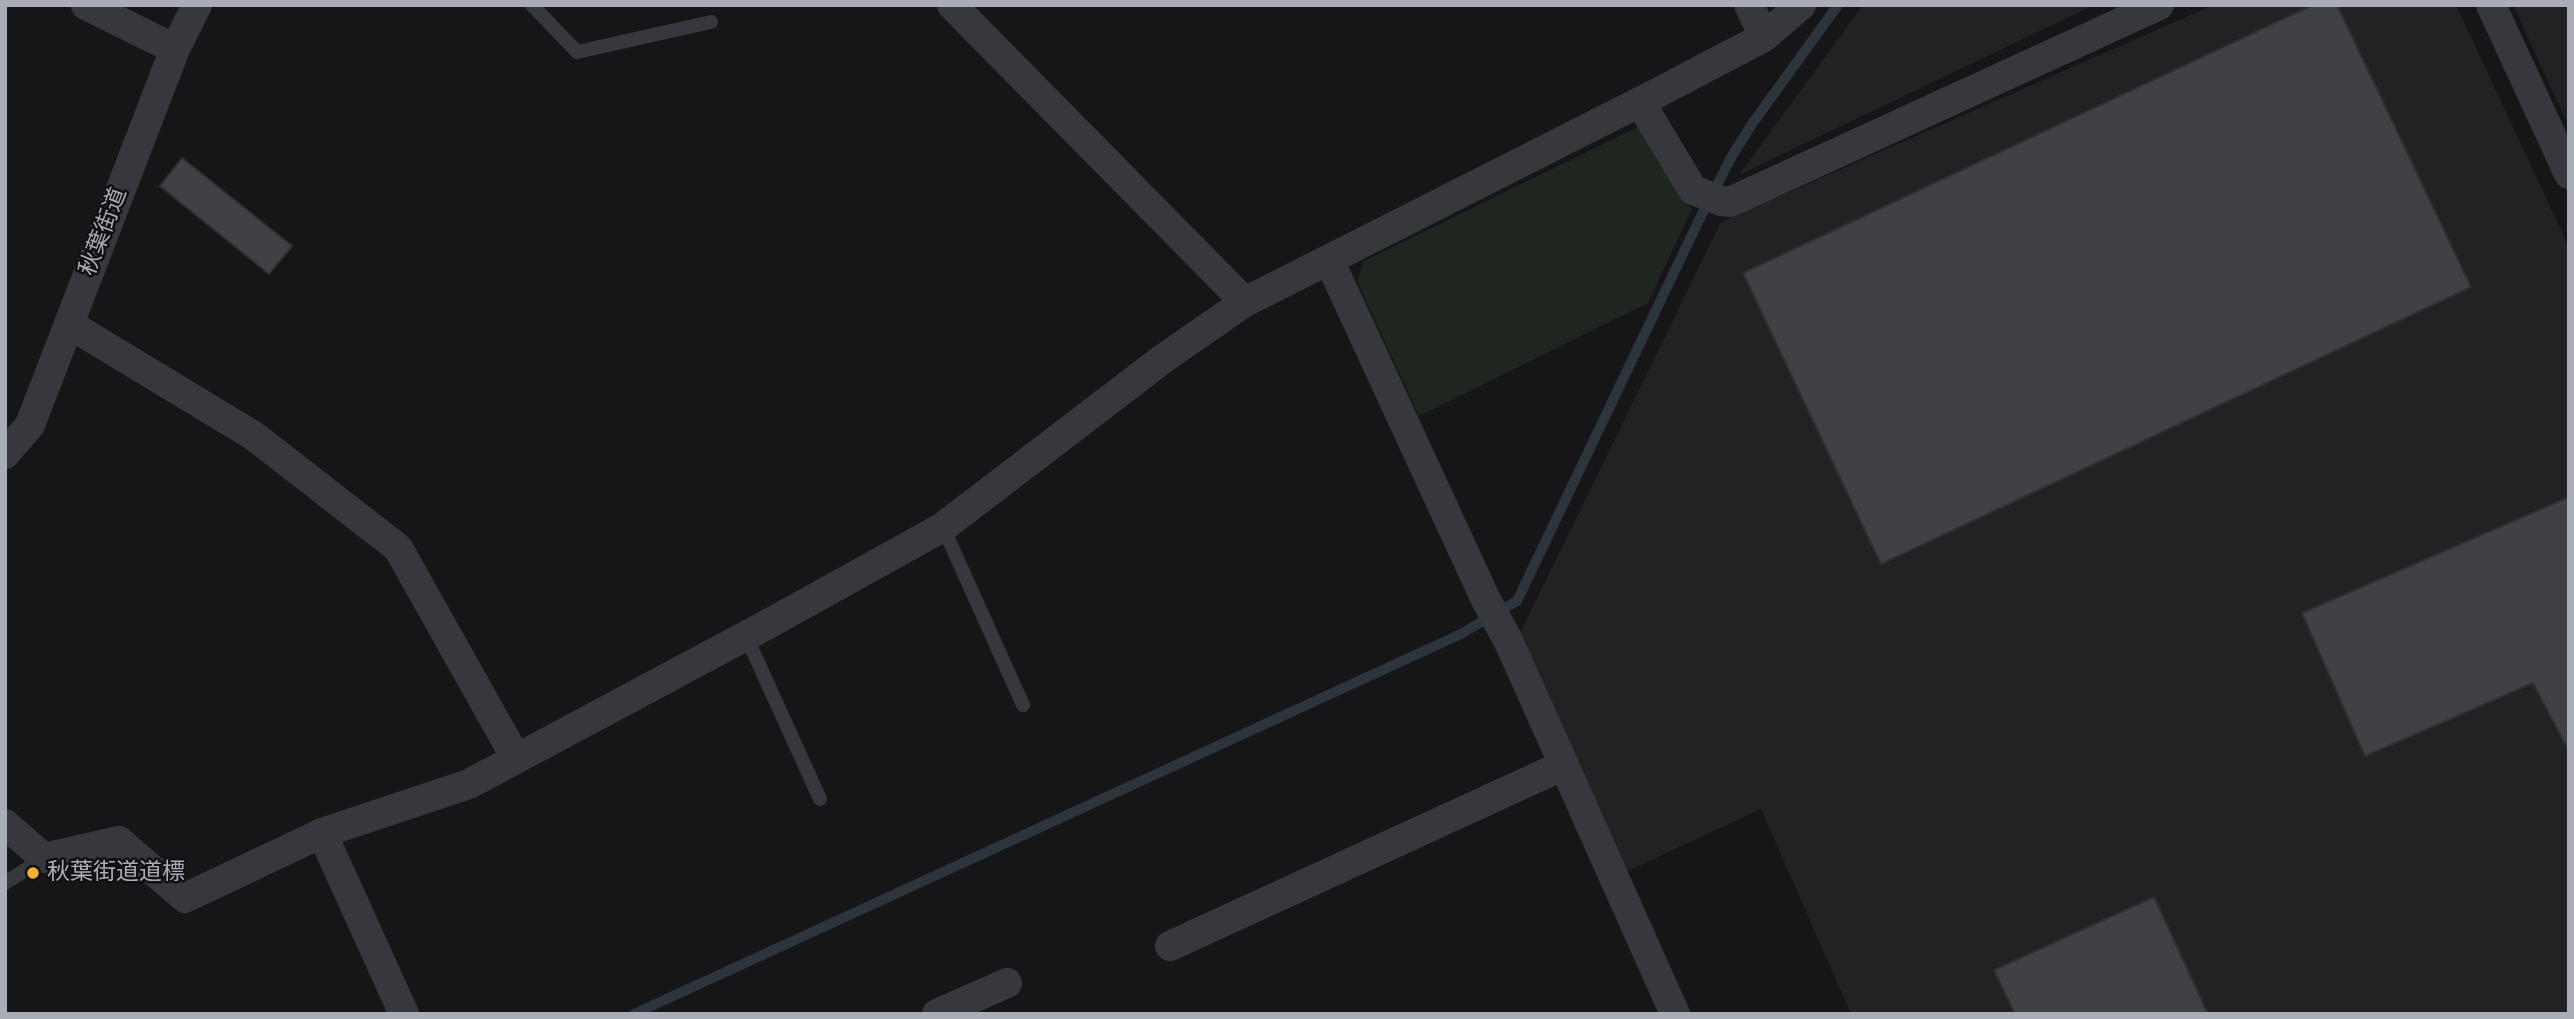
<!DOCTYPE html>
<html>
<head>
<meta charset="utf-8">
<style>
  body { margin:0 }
  #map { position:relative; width:2574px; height:1019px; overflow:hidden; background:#161618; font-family:"DejaVu Sans",sans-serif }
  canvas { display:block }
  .frame { position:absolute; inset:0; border:7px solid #a8adb8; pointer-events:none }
</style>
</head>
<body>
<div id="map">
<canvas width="2574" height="1019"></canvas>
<div class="frame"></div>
</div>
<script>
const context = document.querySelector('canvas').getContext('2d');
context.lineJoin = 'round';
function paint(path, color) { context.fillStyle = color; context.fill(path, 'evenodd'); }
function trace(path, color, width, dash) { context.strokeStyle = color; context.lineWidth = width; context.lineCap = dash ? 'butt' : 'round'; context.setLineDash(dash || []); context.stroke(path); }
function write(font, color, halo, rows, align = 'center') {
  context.font = font + ' "DejaVu Sans","Noto Sans JP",sans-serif'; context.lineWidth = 5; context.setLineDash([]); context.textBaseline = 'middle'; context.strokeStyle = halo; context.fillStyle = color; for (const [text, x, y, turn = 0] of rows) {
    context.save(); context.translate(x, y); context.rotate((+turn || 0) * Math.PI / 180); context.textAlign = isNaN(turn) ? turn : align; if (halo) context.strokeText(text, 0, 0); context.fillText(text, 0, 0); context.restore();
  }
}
const built = new Path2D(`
  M1863,5H2094L1739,175Z
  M2213,5H2456L2569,247V1014H1851L1761,809L1626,872L1521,631L1721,222Z
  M2513,5H2569V127Z`);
const green = new Path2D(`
  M1642,125L1692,209L1648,303L1419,416L1357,281L1364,261Z`);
const stream = new Path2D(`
  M634,1014L1461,634L1517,601L1700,218L1732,156L1752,124L1838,5`);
const building = new Path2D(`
  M2313,5H2337L2471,287L1881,564L1743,273Z
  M182,158L292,246L269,274L160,186Z
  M2569,497V751L2533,683L2365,756L2302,613Z
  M2154,897L2208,1014H2015L1994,970Z`);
const lane = new Path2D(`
  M532,5L577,52L711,22
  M943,527L1023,705
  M746,636L820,799
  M5,883L44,858`);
const street = new Path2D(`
  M86,5L175,49
  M952,5L1245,302
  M1749,5L1764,37
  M2491,5L2569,174
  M1640,102L1693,190L1721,201L1730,202L2159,5
  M1329,260L1486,600L1509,642L1675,1014
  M69,324L254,436L398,548L516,758
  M5,454L30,425L175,49L197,5
  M5,824L44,858L119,841L185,898L322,833L469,784L770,623L943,527L1164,358L1245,302L1640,102L1764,37L1801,5
  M322,833L404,1014
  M1170,946L1564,765
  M937,1014L1007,983`);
const markers = [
  [33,873,7,"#f2b134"]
];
const streetNames = [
  ["秋葉街道",104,232,-69]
];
const poiNames = [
  ["秋葉街道道標",47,873]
];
paint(built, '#222225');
paint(green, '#1e261f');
trace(stream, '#2c353c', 10);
paint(building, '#404145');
trace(building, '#303034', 2);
trace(lane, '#37383d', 14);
trace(street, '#37383d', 30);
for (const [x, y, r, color] of markers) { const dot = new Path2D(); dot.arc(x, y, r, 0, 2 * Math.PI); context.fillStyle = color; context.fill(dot); trace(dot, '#111113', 2.5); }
write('23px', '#a8adb8', '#111113', streetNames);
write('23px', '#a8adb8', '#111113', poiNames, 'left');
</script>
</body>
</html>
